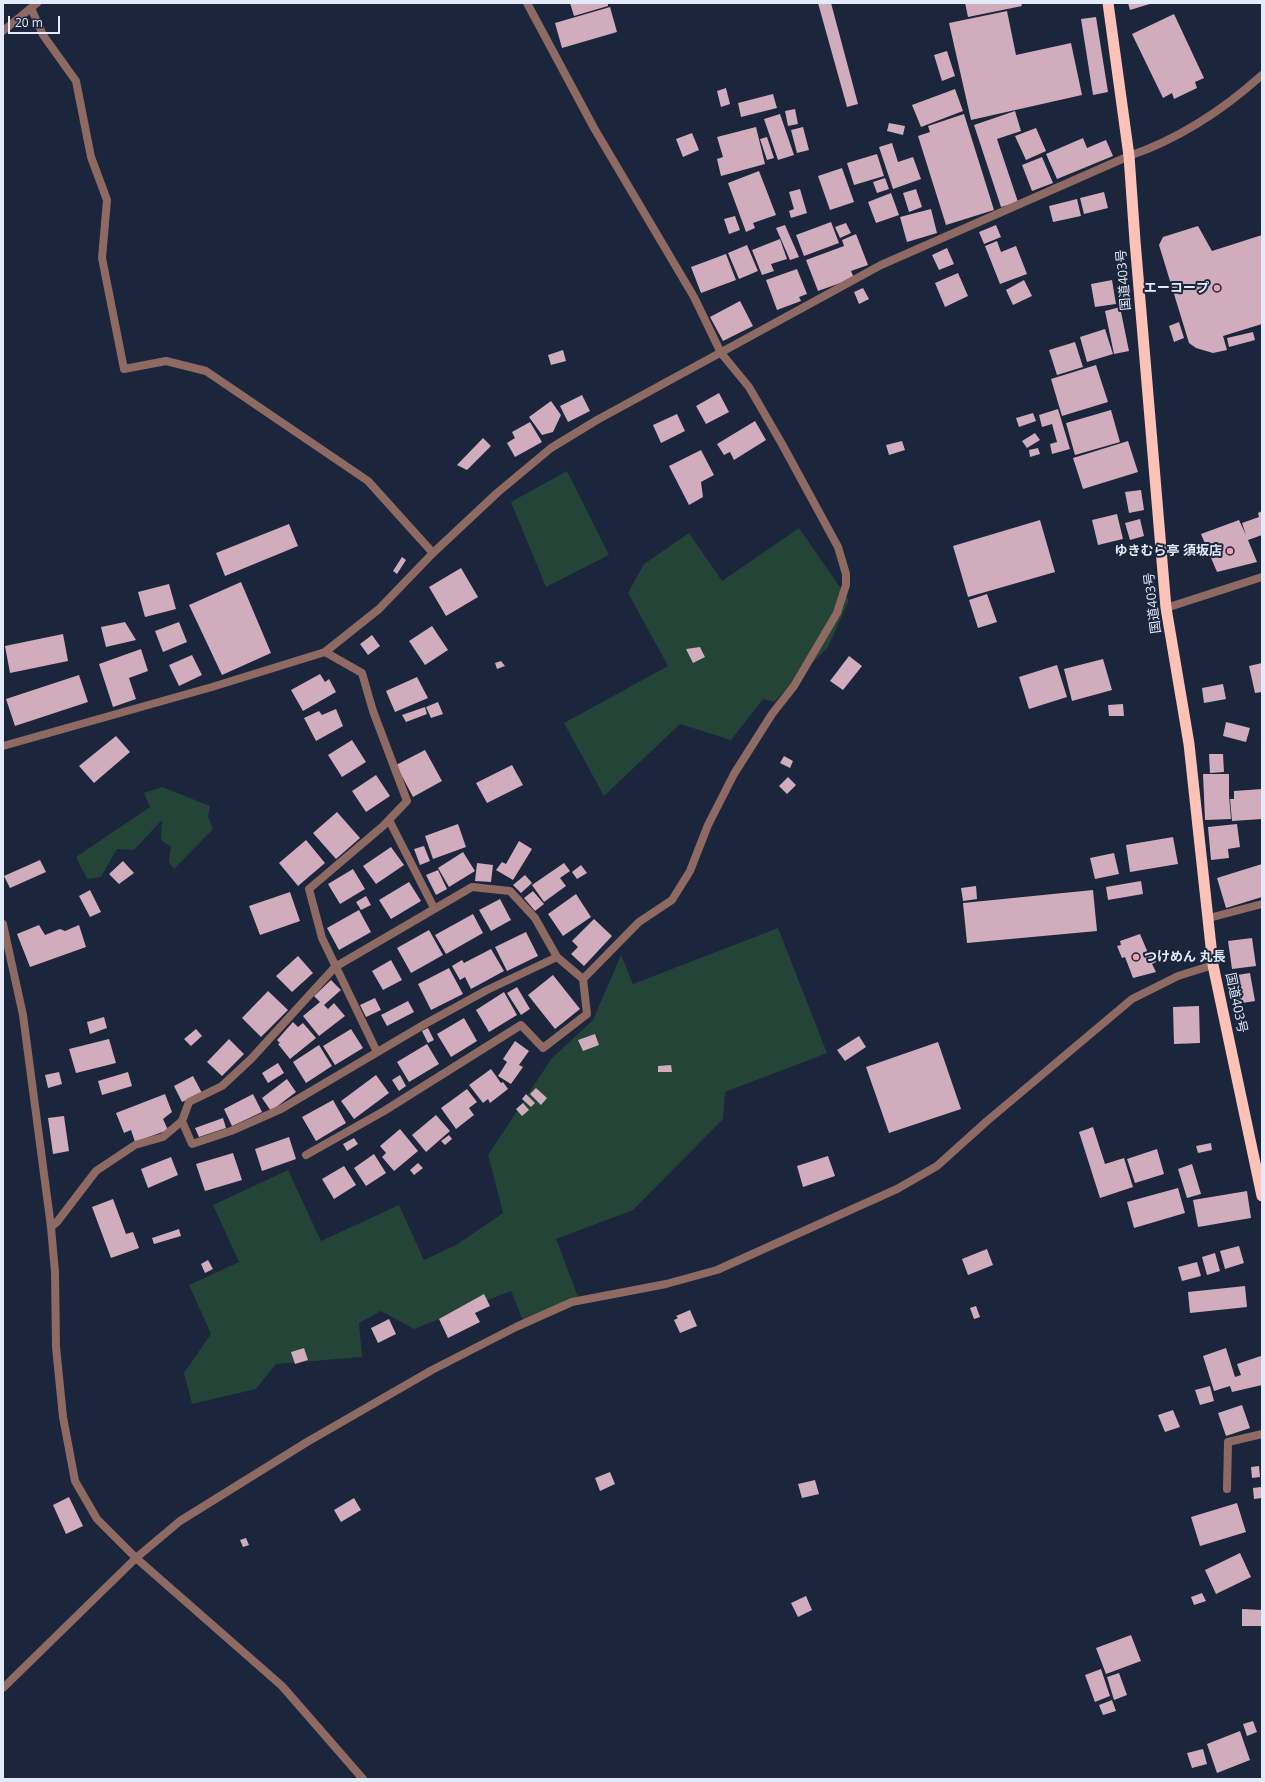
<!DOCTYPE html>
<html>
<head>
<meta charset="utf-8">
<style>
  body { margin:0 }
  #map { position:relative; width:1265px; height:1782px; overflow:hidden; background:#1b253c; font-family:"Open Sans",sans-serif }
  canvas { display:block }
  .frame { position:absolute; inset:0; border:4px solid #e3ebfa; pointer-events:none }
  .scale { position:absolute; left:8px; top:16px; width:52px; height:18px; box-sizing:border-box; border:2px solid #e3ebfa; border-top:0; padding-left:5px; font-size:12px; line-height:14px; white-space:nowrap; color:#e3ebfa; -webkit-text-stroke:3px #1b253c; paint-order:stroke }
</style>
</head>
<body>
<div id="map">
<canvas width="1265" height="1782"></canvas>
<div class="frame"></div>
<div class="scale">20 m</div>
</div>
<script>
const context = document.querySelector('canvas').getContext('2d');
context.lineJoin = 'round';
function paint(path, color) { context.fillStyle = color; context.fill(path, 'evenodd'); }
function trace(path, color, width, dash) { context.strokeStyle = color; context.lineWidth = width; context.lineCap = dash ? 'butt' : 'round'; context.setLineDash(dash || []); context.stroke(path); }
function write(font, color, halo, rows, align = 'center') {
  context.font = font + ' "Open Sans","Noto Sans JP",sans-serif'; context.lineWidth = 4; context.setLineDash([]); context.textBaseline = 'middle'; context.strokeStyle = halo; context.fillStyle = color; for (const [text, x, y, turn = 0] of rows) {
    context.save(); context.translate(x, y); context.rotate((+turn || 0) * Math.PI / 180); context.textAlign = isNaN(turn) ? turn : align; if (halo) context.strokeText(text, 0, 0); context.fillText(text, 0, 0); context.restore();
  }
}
const green = new Path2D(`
  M567,471L609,555L546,587L511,502Z
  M799,528L849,600L828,647L774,702L763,699L731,740L680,724L604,796L564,723L668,666L628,593L644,564L689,533L722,581Z
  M162,787L210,806L208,816L213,829L174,869L169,862L171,847L161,840L162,820L134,850L117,849L101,877L87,879L76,857L150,807L144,793Z
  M778,928L827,1053L725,1092L723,1119L633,1210L556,1239L579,1299L523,1321L511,1291L414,1329L381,1311L359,1323L362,1357L276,1364L256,1389L192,1404L184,1373L211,1334L189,1285L239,1262L213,1205L288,1170L321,1241L399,1205L424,1260L456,1245L503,1213L488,1155L552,1058L593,1020L621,955L633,984Z`);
const building = new Path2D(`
  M570,3H608V6L574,16Z
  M818,3H831L858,104L847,107Z
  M965,3H1021L1022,6L968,17Z
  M1128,3H1153L1130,10Z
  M610,7L617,32L562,48L555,23Z
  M1007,11L1016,55L1071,43L1082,95L971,120L949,23Z
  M1174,14L1204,78L1195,82L1197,88L1174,99L1172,93L1163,98L1132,34Z
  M1096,17L1108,92L1093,95L1081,19Z
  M947,51L955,76L942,81L934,55Z
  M726,88L730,104L721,107L717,91Z
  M955,89L963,111L921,127L912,105Z
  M773,94L777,108L741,117L738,103Z
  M795,109L798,124L788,126L785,111Z
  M1015,111L1021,131L997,139L1018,202L1001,207L974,125Z
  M780,114L794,155L778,160L764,119Z
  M964,114L994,210L946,225L918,136L930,132L928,126Z
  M889,123L905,126L903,135L887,131Z
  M756,127L765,164L721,176L717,159L723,157L717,137Z
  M803,127L809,150L797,153L791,130Z
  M1036,128L1046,151L1026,160L1015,136Z
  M692,133L699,150L683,157L676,139Z
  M767,137L774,158L767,160L760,139Z
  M1083,138L1087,148L1106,140L1113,156L1057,179L1046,154Z
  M892,143L898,162L913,157L921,179L893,189L879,147Z
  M877,154L884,176L854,185L847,163Z
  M1042,157L1053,183L1032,191L1022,165Z
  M842,168L854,202L830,210L818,176Z
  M759,171L776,215L753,223L755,228L746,232L728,183Z
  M885,178L889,189L877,193L873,182Z
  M800,189L807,213L791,218L789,211L794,209L789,192Z
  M916,189L922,207L909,212L903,193Z
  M1104,192L1108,208L1084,214L1080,198Z
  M891,193L899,215L876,223L868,202Z
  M1077,199L1081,216L1053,222L1049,206Z
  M931,209L937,233L907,242L900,217Z
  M735,216L740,230L729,234L724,219Z
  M831,222L839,243L804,256L796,235Z
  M846,223L851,233L840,238L835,227Z
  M785,225L799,257L790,260L776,228Z
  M996,225L1001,237L984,244L979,232Z
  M1198,226L1212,251L1262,235V324L1223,336L1227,350L1213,353L1196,348L1189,343L1159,245L1163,237Z
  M856,234L868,265L851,271L854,278L818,291L806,260L844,246L842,240Z
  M780,239L787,259L771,264L774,271L762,275L752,250Z
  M997,241L1001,252L1016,246L1027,274L1000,284L985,246Z
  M747,245L758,271L739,279L728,253Z
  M947,248L954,264L939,270L932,255Z
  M726,254L736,280L701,293L691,267Z
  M797,269L807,294L799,297L801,301L777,310L766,280Z
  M958,273L968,296L945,307L935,283Z
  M1024,280L1032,296L1013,305L1006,290Z
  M1112,280L1116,304L1095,307L1091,284Z
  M863,288L869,299L859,304L854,292Z
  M740,301L753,326L723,341L710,317Z
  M1120,307L1129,351L1114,354L1105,311Z
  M1179,322L1184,338L1174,342L1169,326Z
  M1105,329L1113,354L1087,362L1080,337Z
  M1253,332L1255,340L1229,347L1227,338Z
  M1075,342L1083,367L1057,375L1049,350Z
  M563,350L566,361L551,365L548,355Z
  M1096,365L1108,402L1062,416L1051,379Z
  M719,393L729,412L706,424L696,406Z
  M582,395L590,411L568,422L560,406Z
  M551,401L561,415L553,432L542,435L529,417Z
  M1058,409L1070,449L1052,454L1050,444L1057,442L1052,424L1042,427L1039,415Z
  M1111,410L1120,442L1075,455L1066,423Z
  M1033,413L1036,421L1019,427L1016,418Z
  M677,414L685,431L661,443L653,425Z
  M755,421L766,440L734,460L730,452L724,455L717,444Z
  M530,422L542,442L515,457L507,443L515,438L512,432Z
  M1035,433L1040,440L1027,448L1022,441Z
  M483,438L491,446L467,470L457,465Z
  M902,441L905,450L889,455L886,445Z
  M1128,441L1138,472L1083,489L1073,458Z
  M1038,448L1040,454L1030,457L1029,450Z
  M701,450L714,475L701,482L703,497L689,505L669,466Z
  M1141,490L1144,510L1129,513L1125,492Z
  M1262,511V535L1248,540L1257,562L1217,572L1201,534L1239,520L1246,535L1242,523L1259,517L1258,513Z
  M1117,514L1123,539L1098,545L1092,520Z
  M1140,519L1144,536L1130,540L1125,523Z
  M1040,520L1055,572L968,597L953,546Z
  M289,524L298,546L225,576L216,553Z
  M402,557L406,560L397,574L393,571Z
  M461,568L478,597L446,616L429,587Z
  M241,582L271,653L222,675L189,605Z
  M169,584L176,609L145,617L138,592Z
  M987,594L997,622L978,628L969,600Z
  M125,622L136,640L106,647L101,627Z
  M179,622L187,642L163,652L155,631Z
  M432,626L448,650L425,665L409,641Z
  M63,634L68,661L10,673L5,646Z
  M372,635L380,646L368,655L360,644Z
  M700,647L705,657L693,663L686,649Z
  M141,649L148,671L129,678L136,699L113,707L99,664Z
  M192,655L202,675L179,686L169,665Z
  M849,656L862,666L843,690L830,681Z
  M1103,659L1112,690L1072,701L1064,669Z
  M501,661L505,666L497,669L495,663Z
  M1262,663V692L1255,693L1249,666Z
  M1057,665L1067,697L1029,709L1019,677Z
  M320,674L325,682L329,679L336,692L303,711L291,690Z
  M79,675L88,702L15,726L6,699Z
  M417,677L428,698L395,712L386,691Z
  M1223,684L1226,699L1204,703L1202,688Z
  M438,702L443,714L431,718L426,707Z
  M1123,704L1124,716H1109L1108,705Z
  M425,707L427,714L406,722L402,715Z
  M336,709L343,726L316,741L304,718L319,711L322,715Z
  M1226,722L1250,728L1246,742L1223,736Z
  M116,736L130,752L94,783L79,766Z
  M352,740L366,762L342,777L328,755Z
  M425,750L442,781L413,797L396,765Z
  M1209,754H1223L1224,772L1210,773Z
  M784,756L793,761L790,768L780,763Z
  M512,765L523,785L487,803L476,783Z
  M1203,774H1229V796L1204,797Z
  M376,775L390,796L366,812L352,791Z
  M788,777L796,785L787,794L779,786Z
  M1262,789V819L1232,821L1230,799H1234V791Z
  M1229,796L1231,819L1205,820L1204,797Z
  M337,812L360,838L336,859L313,833Z
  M458,824L466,847L433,859L425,836Z
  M1237,824L1240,847L1228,849L1229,858L1211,860L1208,827Z
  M1173,837L1178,864L1130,872L1126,845Z
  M306,840L325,863L298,886L279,863Z
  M519,841L532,849L513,880L496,870L502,862L506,864Z
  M424,846L430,861L420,865L414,849Z
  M391,847L404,865L376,884L363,866Z
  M463,852L475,871L449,887L438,868Z
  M1114,853L1119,874L1095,879L1090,858Z
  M40,860L46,872L10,888L4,876Z
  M123,861L134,873L119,884L109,874Z
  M477,863L493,865L491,882L475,881Z
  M564,863L570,871L560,878L566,886L544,902L532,885Z
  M1262,864V897L1226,908L1217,878Z
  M581,865L587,873L577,879L572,872Z
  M353,869L365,889L340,904L328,884Z
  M438,870L447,889L436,895L426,875Z
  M525,875L532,883L521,893L513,885Z
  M1141,881L1143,894L1108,900L1106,887Z
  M409,882L421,901L391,919L379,900Z
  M976,886L977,899L963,901L961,888Z
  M90,890L101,912L90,917L79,896Z
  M1093,890L1097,931L967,943L963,903Z
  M533,891L544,904L535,911L524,898Z
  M290,892L300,921L260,935L249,906Z
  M576,894L591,917L563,936L548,914Z
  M366,896L371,905L361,910L356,902Z
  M500,899L511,920L491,931L479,910Z
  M359,910L371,932L339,950L327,928Z
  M473,914L483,933L446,954L435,935Z
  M594,919L612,936L584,966L571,954L578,947L572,941Z
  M39,925L45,935L60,929L65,931L79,925L86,947L30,967L17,934Z
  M429,930L443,955L411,973L397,948Z
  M526,932L538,956L507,971L495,947Z
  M1140,934L1148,953L1152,951L1156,962L1152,964L1156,972L1133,978L1125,957L1122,958L1117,946L1121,945L1120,941Z
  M1252,938L1256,966L1232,969L1228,941Z
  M491,949L504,971L471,989L465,977L460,980L452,966L462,960L464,963Z
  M298,956L313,973L292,992L276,976Z
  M391,960L402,980L383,990L372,971Z
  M449,968L463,994L431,1010L418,984Z
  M1250,973L1255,1001L1236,1004L1231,976Z
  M553,975L580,1009L555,1029L528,995Z
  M331,980L341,990L324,1005L328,1009L334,1003L345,1016L319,1036L303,1016L320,1002L314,996Z
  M517,987L530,1009L521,1015L507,993Z
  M268,991L288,1010L261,1037L242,1018Z
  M504,992L517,1015L489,1032L476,1010Z
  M375,998L381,1010L366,1017L360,1005Z
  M408,1001L414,1012L387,1026L381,1015Z
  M1199,1006L1200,1043L1174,1044L1173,1007Z
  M104,1017L107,1028L90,1034L87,1022Z
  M464,1018L477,1041L451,1057L437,1034Z
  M293,1022L298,1027L303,1023L316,1038L290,1059L278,1044L280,1043L277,1040Z
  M428,1028L434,1040L428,1043L422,1031Z
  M196,1029L202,1036L191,1046L184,1039Z
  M351,1029L363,1048L335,1065L323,1046Z
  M595,1034L599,1045L583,1051L578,1040Z
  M859,1036L866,1047L845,1061L837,1050Z
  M109,1039L116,1063L76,1073L69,1049Z
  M229,1039L244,1054L222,1076L207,1062Z
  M515,1041L529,1051L519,1065L523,1067L511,1084L498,1076L507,1062L503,1059Z
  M938,1042L961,1109L889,1133L866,1067Z
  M427,1044L439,1064L409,1082L397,1062Z
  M319,1045L332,1066L306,1083L293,1062Z
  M278,1063L284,1073L268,1083L262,1073Z
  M671,1065L672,1072H658V1066Z
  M491,1069L501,1083L503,1082L508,1089L490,1103L488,1099L483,1103L469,1085Z
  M59,1072L62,1084L48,1088L45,1075Z
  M128,1072L132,1086L102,1095L98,1081Z
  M376,1075L389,1093L354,1119L341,1101Z
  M400,1075L406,1086L399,1091L392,1080Z
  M193,1076L202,1093L182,1102L174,1086Z
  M287,1079L296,1092L271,1111L262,1098Z
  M536,1088L547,1098L541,1105L530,1094Z
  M467,1089L477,1102L469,1108L474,1115L456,1129L441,1108Z
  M165,1094L172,1112L163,1119L168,1130L135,1142L131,1130L124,1133L116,1113Z
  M253,1094L262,1112L232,1126L224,1109Z
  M526,1094L535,1103L531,1107L522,1099Z
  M333,1100L346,1123L316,1141L302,1117Z
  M523,1103L529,1110L522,1116L516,1109Z
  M436,1115L450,1131L426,1152L412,1135Z
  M64,1116L69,1151L53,1154L48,1118Z
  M223,1118L226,1128L199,1137L195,1128Z
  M1093,1127L1105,1164L1124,1158L1133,1187L1100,1198L1079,1132Z
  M400,1129L418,1151L394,1171L382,1157L386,1153L380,1146Z
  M449,1135L452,1139L445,1145L441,1141Z
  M289,1137L296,1159L262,1171L255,1149Z
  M354,1138L358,1144L347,1151L343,1144Z
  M1211,1143L1212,1150L1198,1153L1196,1146Z
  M1157,1149L1164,1174L1135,1183L1127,1159Z
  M233,1153L242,1180L205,1191L196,1164Z
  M374,1154L386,1173L366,1186L354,1168Z
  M828,1156L835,1176L803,1187L797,1166Z
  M171,1157L178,1175L148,1188L141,1169Z
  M418,1163L423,1168L414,1175L410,1170Z
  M1192,1164L1201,1194L1187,1198L1178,1169Z
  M344,1166L356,1185L334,1199L322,1179Z
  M1178,1188L1185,1213L1134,1228L1127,1202Z
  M1247,1191L1251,1218L1198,1227L1193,1200Z
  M113,1199L126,1234L133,1232L139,1248L111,1258L92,1207Z
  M179,1229L181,1236L154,1244L152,1238Z
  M1239,1246L1244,1263L1225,1269L1220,1251Z
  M987,1249L993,1265L968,1275L962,1259Z
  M1215,1253L1220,1271L1207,1275L1202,1257Z
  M208,1260L213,1269L205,1273L201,1264Z
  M1197,1262L1201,1276L1182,1281L1178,1267Z
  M1245,1286L1247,1307L1190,1313L1188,1292Z
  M484,1294L490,1306L475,1313L480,1322L448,1338L439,1319Z
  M976,1306L980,1317L974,1319L970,1308Z
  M690,1310L697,1326L680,1333L674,1320L678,1318L676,1316Z
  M389,1319L396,1334L378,1343L371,1328Z
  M304,1348L308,1360L295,1364L291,1352Z
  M1226,1348L1235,1377L1241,1375L1237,1364L1261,1356L1262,1385L1232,1392L1230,1386L1214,1391L1203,1356Z
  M1210,1386L1214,1401L1200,1405L1195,1390Z
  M1242,1405L1250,1428L1226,1436L1218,1413Z
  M1173,1410L1180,1427L1165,1432L1158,1415Z
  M1259,1466L1260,1477L1252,1478L1251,1467Z
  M610,1472L615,1484L600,1491L595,1478Z
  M815,1480L819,1494L802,1498L798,1484Z
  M1261,1487L1262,1498L1254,1499L1253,1488Z
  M69,1497L83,1526L66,1534L53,1505Z
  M354,1498L361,1510L341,1522L334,1510Z
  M1237,1503L1246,1532L1200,1546L1191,1517Z
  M246,1538L249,1545L243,1547L240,1540Z
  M1240,1553L1251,1577L1216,1594L1205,1570Z
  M1202,1593L1206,1601L1194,1605L1191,1597Z
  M806,1596L812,1610L798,1617L791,1603Z
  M1242,1609L1262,1610V1626H1242Z
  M1131,1635L1141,1661L1106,1674L1096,1648Z
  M1101,1669L1110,1696L1095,1702L1085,1675Z
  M1119,1673L1127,1695L1114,1700L1107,1677Z
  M1112,1700L1116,1711L1103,1715L1099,1705Z
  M1253,1721L1257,1732L1247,1736L1243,1724Z
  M1240,1731L1250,1760L1217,1773L1207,1744Z
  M1203,1749L1207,1764L1192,1768L1187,1753Z`);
const minor = new Path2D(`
  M527,3L594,128L694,297L721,353L749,387L782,444L838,547L846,574V585L837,613L794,686L772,714L734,774L708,825L690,871L672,900L639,922L583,979
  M31,8L43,35L76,81L91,157L107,200L102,258L124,369L166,361L206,371L368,481L433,553
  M3,31L37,3
  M1166,608L1262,577
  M325,652L362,673L373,711L407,801L383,826L309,889L322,938L377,1052
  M3,746L212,687L325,652L379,609L433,553L497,493L551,448L597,420L881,265L1129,156C1179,139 1223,110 1262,75
  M389,820L434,908
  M1209,918L1262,904
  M3,924L23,1015L51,1227L55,1272L56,1347L63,1417L75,1481L97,1519L136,1558L282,1686L363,1779
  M182,1121L189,1102L222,1086L251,1059L335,967L472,887L510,891L535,918L557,957
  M51,1227L57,1222L96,1171L135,1145L163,1137L182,1121L192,1144L231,1131L281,1109L425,1024L487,990L557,957L583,979L587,1014L543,1048L521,1025L384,1111L306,1155
  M1227,1489L1228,1442L1262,1434
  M3,1688L136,1558L180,1521L307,1442L432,1370L516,1327L572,1302L666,1284L717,1270L897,1189L937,1166L987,1121L1132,999L1178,976L1213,965`);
const trunk = new Path2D(`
  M1108,3L1129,156L1135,241L1166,608L1189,744L1213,965L1262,1196`);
const markers = [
  [1217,288,4,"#f29aaf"],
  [1230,551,4,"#f29aaf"],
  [1136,957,4,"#f29aaf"]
];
const streetNames = [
  ["国道403号",1124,280,-95],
  ["国道403号",1153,603,-97],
  ["国道403号",1236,1003,78]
];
const poiNames = [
  ["エーコープ",1209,288],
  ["ゆきむら亭 須坂店",1222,551],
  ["つけめん 丸長",1144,957,"left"]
];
paint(green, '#234436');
paint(building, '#d0acbd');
trace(minor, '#8e6a63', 8);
trace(trunk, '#fcc2b8', 11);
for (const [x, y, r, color] of markers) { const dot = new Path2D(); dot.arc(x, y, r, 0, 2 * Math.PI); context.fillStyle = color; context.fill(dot); trace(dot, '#1b253c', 1.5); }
write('13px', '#e3ebfa', '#1b253c', streetNames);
write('bold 13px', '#e3ebfa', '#1b253c', poiNames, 'right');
</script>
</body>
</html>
